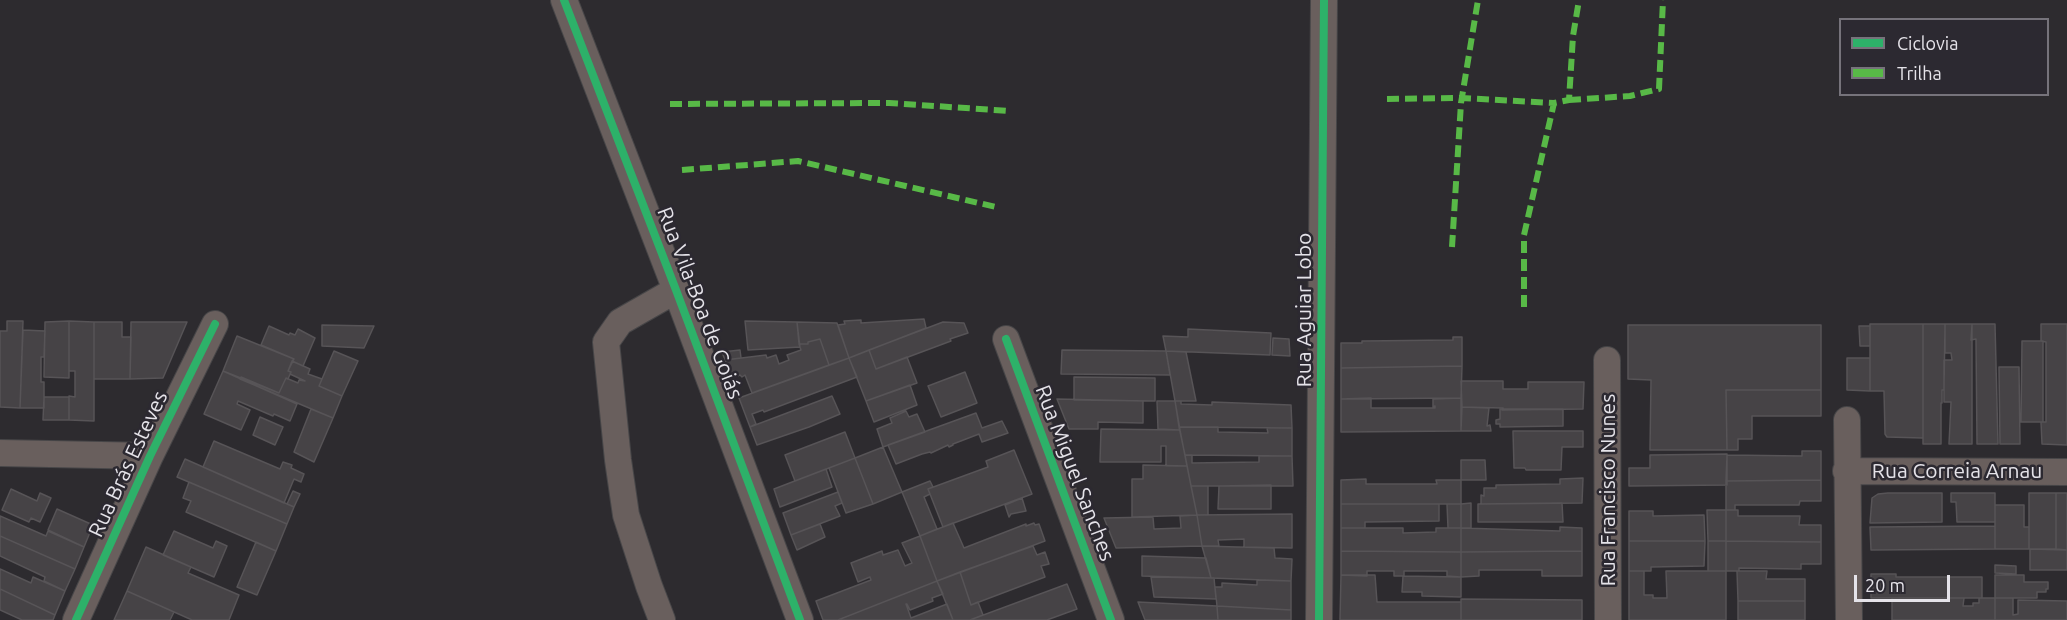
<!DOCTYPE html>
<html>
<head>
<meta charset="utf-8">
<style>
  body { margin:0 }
  #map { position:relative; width:2067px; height:620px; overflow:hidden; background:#2d2b2f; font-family:Ubuntu,sans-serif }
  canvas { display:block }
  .legend { position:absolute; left:1839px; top:18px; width:210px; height:78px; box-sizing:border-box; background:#2c2931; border:2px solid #76737b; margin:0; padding:8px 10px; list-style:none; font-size:18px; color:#e5e3e9 }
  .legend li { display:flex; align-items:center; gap:12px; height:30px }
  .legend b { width:30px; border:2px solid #76737b }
  .scale { position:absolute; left:1854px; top:575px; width:96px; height:27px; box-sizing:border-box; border:3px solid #e5e3e9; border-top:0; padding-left:8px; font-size:18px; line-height:21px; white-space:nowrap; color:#e5e3e9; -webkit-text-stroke:4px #2c2931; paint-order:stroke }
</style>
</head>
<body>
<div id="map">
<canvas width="2067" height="620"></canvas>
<ul class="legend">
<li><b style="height:8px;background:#2db169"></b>Ciclovia</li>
<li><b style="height:8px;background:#58b947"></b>Trilha</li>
</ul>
<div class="scale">20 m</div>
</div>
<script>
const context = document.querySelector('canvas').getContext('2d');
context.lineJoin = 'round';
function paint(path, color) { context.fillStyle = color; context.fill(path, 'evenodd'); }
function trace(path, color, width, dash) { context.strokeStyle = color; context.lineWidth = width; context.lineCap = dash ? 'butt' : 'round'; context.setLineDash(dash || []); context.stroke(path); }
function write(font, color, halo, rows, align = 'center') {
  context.font = font + ' Ubuntu,sans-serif'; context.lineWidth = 5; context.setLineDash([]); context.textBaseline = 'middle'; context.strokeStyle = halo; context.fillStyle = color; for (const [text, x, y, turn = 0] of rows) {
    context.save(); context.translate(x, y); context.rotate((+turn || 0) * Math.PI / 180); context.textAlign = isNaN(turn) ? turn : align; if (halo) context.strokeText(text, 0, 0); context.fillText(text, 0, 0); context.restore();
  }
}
const building = new Path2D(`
  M924,319L926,328L849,358L838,325L845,324L844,321L861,320V323Z
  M7,321H23L20,408L0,407V331H7Z
  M69,321V378L44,377L45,322Z
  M69,321L94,322V421L69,420V396L75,397V371H69Z
  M745,321L797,322L800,347L748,350Z
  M94,322H122V337H131L130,379H94Z
  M131,322H187L163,378L130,379Z
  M797,322L837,323L849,358L829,365L820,339L808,342V344H799Z
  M943,322L964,323L968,333L950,339L951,341L876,369L869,350Z
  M1870,324H1923V438L1887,437L1885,434L1884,391H1870Z
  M1923,324H1945L1944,390H1942V403H1941V444H1923Z
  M1945,324H1972V444H1949L1951,402H1944V360H1952L1951,353H1945Z
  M1972,324H1995L1998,444H1977L1976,339L1971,340Z
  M2041,324H2067V445L2042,444L2041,422H2046V342L2041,341Z
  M322,325L374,326L364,348L322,346Z
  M1628,325H1821V390H1726L1727,450H1650L1651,380L1628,379Z
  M269,326L289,335L290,333L295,335L298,329L315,338L303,366L292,361L294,359L261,345Z
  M1859,326H1870V346H1860Z
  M1188,329L1271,333L1270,355L1166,351L1163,336L1188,337Z
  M23,330L45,331L44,357H41V382H44V408H20Z
  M237,336L294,359L288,371L291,372L288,379L286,378L279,393L223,371Z
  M1453,337H1462V366L1341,368V343H1362V341L1453,340Z
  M1273,338L1289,339L1290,356L1272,355Z
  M820,339L829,365L752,393L745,375L742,377L740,375L732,378L725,360L766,355L767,358L776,355L779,364L789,360L787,355L801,350L799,344H808V342Z
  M2022,341H2043V422H2021Z
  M740,350L741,358L725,360L722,352Z
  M869,350L876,369L907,357L917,383L866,401L849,358Z
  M1062,350L1166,351L1170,375L1061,374Z
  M334,351L358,361L342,396L319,386Z
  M1166,351L1186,352L1196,401H1175Z
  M849,358L857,377L764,412L763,410L752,414L756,424L750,427L739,398Z
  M1847,358H1870V391L1847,390Z
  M292,361L310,369L308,374L322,379L319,386L342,396L333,418L240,379L241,377L279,393L286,378L298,383L299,380L305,381L290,374L291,372L288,371Z
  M1462,366L1461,398L1341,399V368Z
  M1999,367H2019L2020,444H2000Z
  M223,371L297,404L290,421L274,414L273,416L238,401L237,404L250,410L241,430L204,414Z
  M965,372L977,403L941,417L928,386Z
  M1074,377L1155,378V401L1074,400Z
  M1461,381H1503V389H1528V382H1584L1583,409L1502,410L1503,408L1462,407Z
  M910,385L917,405L874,422L866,401Z
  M1726,390H1821V416H1752V439H1738V450H1727Z
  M832,396L840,414L809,427L757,445L750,427Z
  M44,397H69V420H43Z
  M1371,398V408H1435V406L1433,407V399L1461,398V431L1341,432V399Z
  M1057,399L1143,401V423L1098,422V429H1069Z
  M1157,401H1175L1180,430L1158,429Z
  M1175,401H1181V404L1212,405V402L1291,405L1292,428L1179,427Z
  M1462,407L1489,408L1487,426L1490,425L1491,431H1461Z
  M311,409L333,418L314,462L294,452Z
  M1500,409H1563V426L1500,427V424H1496V420L1500,419Z
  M906,411L909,417L917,414L925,432L883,447L877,429L892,423L890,418Z
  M976,413L982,428L1002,421L1008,433L982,442L979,434L953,444V445L949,447L948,445L931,453L930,452L922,454L896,464L888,445Z
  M260,417L283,427L275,445L253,435Z
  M1179,427H1218V432L1268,433L1267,428H1292V456L1185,455Z
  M1101,429L1180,430L1187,466H1166V446H1161V462H1100Z
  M1513,431H1583V447H1562L1561,470H1526L1525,468H1514Z
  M845,432L855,458L795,481L785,455Z
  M214,441L280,469L283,462L292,465L291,468L304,474L301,482L294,479L284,503L203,467Z
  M883,447L902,492L873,504L855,458Z
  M1014,450L1032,494L943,527L928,489L988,467L986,461Z
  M1802,451H1821V480L1726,481L1727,455L1802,456Z
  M1727,454V485L1629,486V468H1650V455Z
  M1185,455H1192V463L1259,462V456H1292L1293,486H1191Z
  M855,458L873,504L846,513L829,468Z
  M185,459L294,507L287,524L177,477Z
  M1461,460H1485L1486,480H1461Z
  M1143,465L1187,466L1197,515L1132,517V479H1143Z
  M826,469L832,487L780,507L774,489Z
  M1583,478L1582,503L1481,504V495L1484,496V488H1496V485L1560,484V479Z
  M1366,479V484H1437L1436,480H1461V504H1341V480Z
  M1821,480V501H1800L1799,505H1735V510H1726V481Z
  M930,481L933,487L928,489L930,494L924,497L937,529L920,536L902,492Z
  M189,482L287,524L276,551L186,512L191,501L183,498Z
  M1271,485V509H1218L1219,486Z
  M1191,486H1208V515H1197Z
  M11,489L37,501L40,493L51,498L40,522L31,518L29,522L2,510Z
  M293,491L300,494L294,507L287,504Z
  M838,492L842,503L835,506L840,516L791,535L783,513Z
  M1888,493H1942V522L1870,523L1872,498L1878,494Z
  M1951,493H1995V522H1957L1956,502H1951Z
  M2029,493H2056V549H2029Z
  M2056,493H2067V550L2056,549Z
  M1022,498L1026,511L1011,514L1009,517L1005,505Z
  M1471,503V528H1461V504Z
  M1562,503L1563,522H1478V504Z
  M1341,504H1439V521L1365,522V528H1341Z
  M1447,504H1461V528H1448Z
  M1995,505H2024V527H2029V549H1995Z
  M57,509L93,525L84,547L48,530Z
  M1707,510H1726V541H1708Z
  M1726,510H1738V516H1800L1799,525H1821V542L1726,541Z
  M1629,511H1653V516L1704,515L1705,541H1629Z
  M1292,514V548L1244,547V539L1218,540L1219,546H1202L1197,515Z
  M1197,515L1202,546L1116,548L1104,518L1153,517L1154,529L1181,528L1180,516Z
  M0,516L46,536L48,531L84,547L75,569L0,536Z
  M953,523L964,548L1026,524V526L1034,523L1035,525L1039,524L1045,541L937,581L920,536Z
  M820,524L825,537L797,550L791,535Z
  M1995,526V549L1871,550L1870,527Z
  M1560,527L1582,528V551L1461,552V528L1560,531Z
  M1341,528H1403V533L1436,532V528H1461V552L1341,551Z
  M174,531L213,548L216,541L227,546L214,577L163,555Z
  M0,536L75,569L65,591L44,581L45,577L0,556Z
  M920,536L937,581L838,620H823L816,601L871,580L870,577L858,582L851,563L882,551L883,555L898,550L905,566L912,563L902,543Z
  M1629,541H1705L1704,566L1651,567V571H1629Z
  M1708,541H1726V571H1708Z
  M1726,541L1821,542V564H1801V569L1739,568V571H1726Z
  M256,542L276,551L257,595L237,587Z
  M1033,546L1037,555L1045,552L1049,564L1041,566L1045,577L971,605L960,572Z
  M1202,546L1274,548L1275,558L1292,559L1291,581L1211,578Z
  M146,547L191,567L188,573L239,595L229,620H192L127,591Z
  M2030,549L2067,550V570H2030Z
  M1341,551L1461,552V577L1447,576V571H1404V576H1394V571H1367V576L1341,575Z
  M1582,551V576H1542V570H1479V576L1461,577V552Z
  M1142,556L1206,558L1211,578L1142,576Z
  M1995,565L2016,566V574L1995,573Z
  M0,569L31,583L33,577L65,591L55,615L0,589Z
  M1629,571H1644V595H1653V598H1667L1666,571H1726V620H1629Z
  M1737,571H1767L1766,579H1805V601H1738Z
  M960,572L971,605L978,602L983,615L970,620H953L937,581Z
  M1871,574H1896V577H1982V598H1871Z
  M1341,575H1375L1377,602H1461V620H1340Z
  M1995,575H2024V582H2048V589H2046V592H2037V598H1995Z
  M1403,576L1461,577V597L1422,596V592H1402Z
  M1151,577L1214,578L1216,599L1154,597Z
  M1257,580L1291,581V610L1217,606L1215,587H1222V583L1257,585Z
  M937,581L943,594L932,598L933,601L910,610L907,604H906L911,618L947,604L953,620H838Z
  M1067,584L1077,609L1047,620H970Z
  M0,589L55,615L53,620H22L0,610Z
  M127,591L174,612L170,620H114Z
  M1892,598H1964L1963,606H1973V603H1979V598H1995V620H1892Z
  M1995,598H2013V615L2018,614V600L2067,601V620H1995Z
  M1461,599L1582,600V620H1461Z
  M1738,601H1805V620H1738Z
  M1138,602L1217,606L1218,620H1145Z
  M1217,606L1291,610V620H1218Z`);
const minor = new Path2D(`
  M564,0L676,290L800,620
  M1006,339L1111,620
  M1607,360L1608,620
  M1847,420L1849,620
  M0,453L150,456
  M1846,471L2067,472
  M76,620L150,456L215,324
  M662,620L649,586L626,515L618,460L606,342L620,322L676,290
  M1319,620L1324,0`);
const quiet = new Path2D(`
  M1387,99L1461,98L1554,103
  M1569,100L1630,96L1659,89L1663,0
  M670,104L889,103L1010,111
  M682,170L798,161L996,207
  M1452,247L1461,103L1478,0
  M1524,307V235L1554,103L1569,100L1573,36L1579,0`);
const cycleway = new Path2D(`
  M564,0L676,290L800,620
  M1006,339L1111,620
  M76,620L150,456L215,324
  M1319,620L1324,0`);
const streetNames = [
  ["Rua Vila-Boa de Goiás",700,303,69],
  ["Rua Aguiar Lobo",1304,310,-90],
  ["Rua Brás Esteves",128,464,-65],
  ["Rua Correia Arnau",1957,471],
  ["Rua Miguel Sanches",1075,473,69],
  ["Rua Francisco Nunes",1608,490,-90]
];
paint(building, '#464346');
trace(building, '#575457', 1.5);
trace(minor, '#474648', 28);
trace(minor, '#695f5d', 26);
trace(quiet, '#58b947', 6, [12, 6]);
trace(cycleway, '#2db169', 8);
write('21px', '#e5e3e9', '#2c2931', streetNames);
</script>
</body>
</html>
